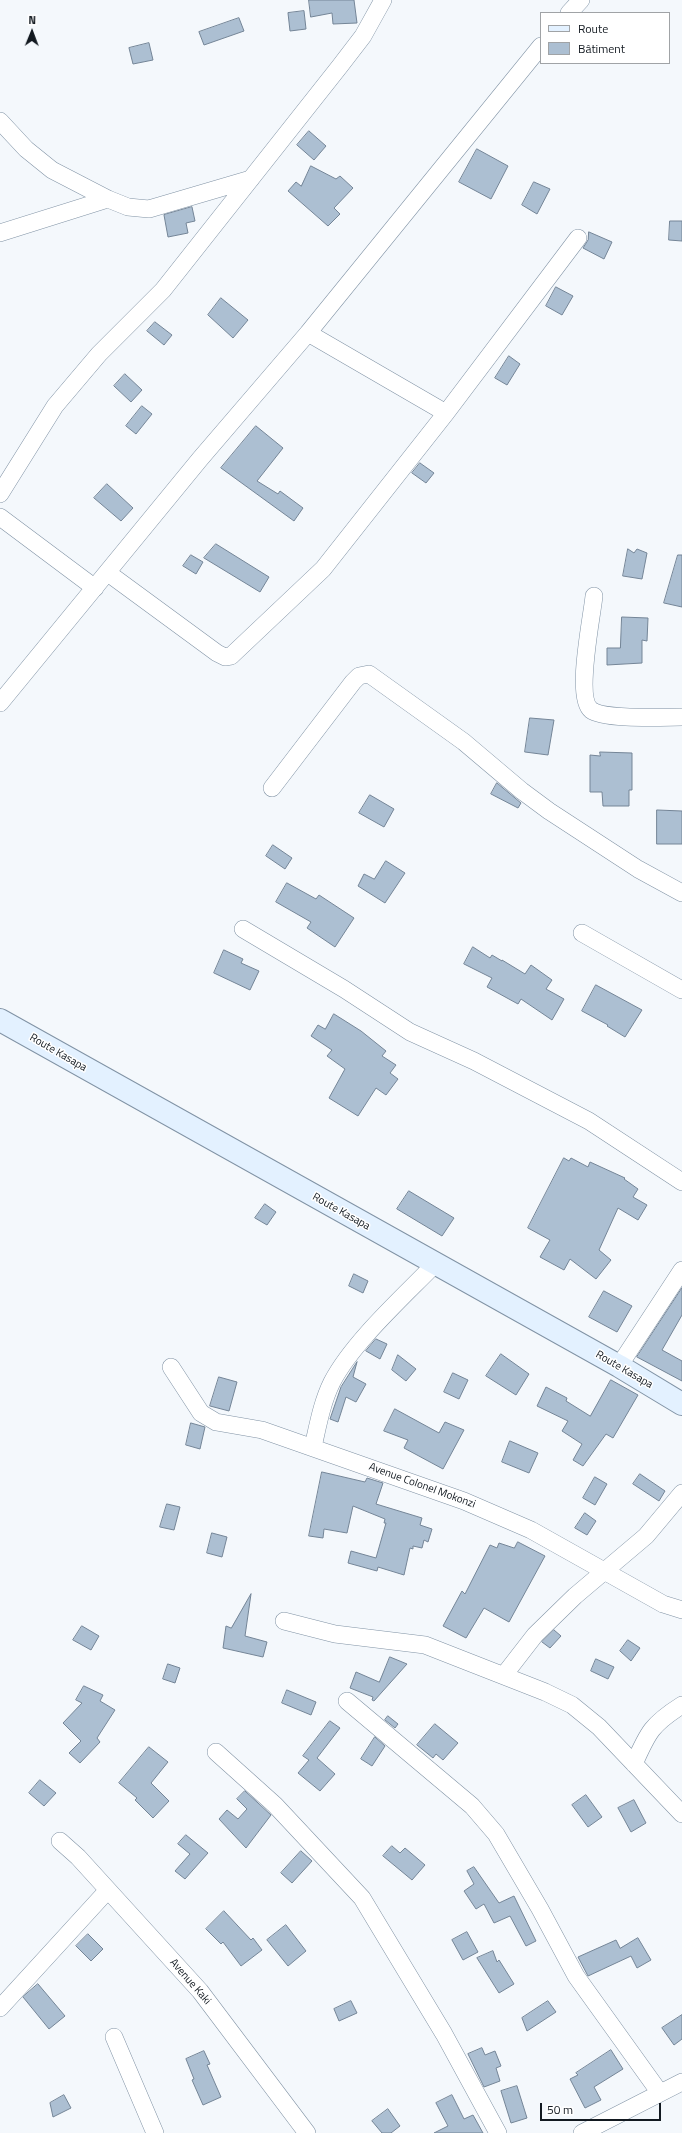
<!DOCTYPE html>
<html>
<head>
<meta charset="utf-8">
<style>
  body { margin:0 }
  #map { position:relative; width:682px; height:2133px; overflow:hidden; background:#f4f8fc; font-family:"Titillium Web",sans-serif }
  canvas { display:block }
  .legend { position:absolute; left:540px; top:12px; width:130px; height:52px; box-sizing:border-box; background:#fff; border:1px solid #a0a3a6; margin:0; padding:5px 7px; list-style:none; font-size:12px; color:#121920 }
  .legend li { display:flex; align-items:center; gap:8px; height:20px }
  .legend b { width:20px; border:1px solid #a0a3a6 }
  .north { position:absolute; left:12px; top:12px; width:40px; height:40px; -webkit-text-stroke:3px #fff; paint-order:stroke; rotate:1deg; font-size:11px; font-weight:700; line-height:16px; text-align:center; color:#121920 }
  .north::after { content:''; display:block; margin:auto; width:14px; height:18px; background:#121920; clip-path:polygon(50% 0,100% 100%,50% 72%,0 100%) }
  .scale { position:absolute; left:540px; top:2103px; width:121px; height:18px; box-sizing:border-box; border:2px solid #121920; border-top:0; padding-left:5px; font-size:12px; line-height:14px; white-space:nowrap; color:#121920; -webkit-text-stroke:3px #fff; paint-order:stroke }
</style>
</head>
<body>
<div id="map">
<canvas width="682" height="2133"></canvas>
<ul class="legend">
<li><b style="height:5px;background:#e3f1ff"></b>Route</li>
<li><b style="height:11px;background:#acbfd2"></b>Bâtiment</li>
</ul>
<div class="north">N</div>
<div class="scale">50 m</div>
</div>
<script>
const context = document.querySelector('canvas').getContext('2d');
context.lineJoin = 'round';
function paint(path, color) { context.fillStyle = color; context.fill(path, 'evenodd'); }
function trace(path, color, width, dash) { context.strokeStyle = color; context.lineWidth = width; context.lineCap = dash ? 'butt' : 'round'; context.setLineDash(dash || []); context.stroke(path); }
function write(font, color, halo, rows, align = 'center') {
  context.font = font + ' "Titillium Web",sans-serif'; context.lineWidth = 3; context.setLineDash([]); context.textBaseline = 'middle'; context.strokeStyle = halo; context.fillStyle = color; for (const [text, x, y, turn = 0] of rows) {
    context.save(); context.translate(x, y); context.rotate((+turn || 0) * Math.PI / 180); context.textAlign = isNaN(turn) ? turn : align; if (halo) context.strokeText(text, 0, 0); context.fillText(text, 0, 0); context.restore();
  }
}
const building = new Path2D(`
  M309,0H354L357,23L333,24L332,13L311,17Z
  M304,11L306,29L290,31L288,13Z
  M239,18L244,31L204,45L199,32Z
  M149,43L153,60L133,64L129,48Z
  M309,131L326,146L314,160L297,145Z
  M477,149L508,166L491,199L459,182Z
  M311,166L336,179L340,176L353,188L334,208L340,214L328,226L288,191L296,182L301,186Z
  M534,182L550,189L537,214L522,205Z
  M192,207L195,221L186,223L188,233L168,237L164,215Z
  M670,221H682V241L669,240Z
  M589,232L612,242L604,259L583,248L588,240Z
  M556,287L573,296L562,315L546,306Z
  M221,298L248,320L233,338L208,315Z
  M155,322L172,335L164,345L147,331Z
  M509,356L520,364L507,385L495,378Z
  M125,374L142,390L131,402L114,386Z
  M142,406L152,414L136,434L126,426Z
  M256,426L283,448L257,481L278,494L280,491L303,508L294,521L221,468Z
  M420,463L434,473L426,483L412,473Z
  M107,484L133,508L121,521L94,498Z
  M216,544L269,577L260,592L204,558Z
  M628,549L634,553L637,549L647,553L642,579L623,576Z
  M191,555L203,562L196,574L183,566Z
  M678,555H682V607L664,603Z
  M622,617L648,618L647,641L642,640V663L607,665V648H620Z
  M530,718L554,720L548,755L525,752Z
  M600,752L632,753V790H629V806H603L602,792H590V755L600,756Z
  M497,783L521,803L518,808L491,794Z
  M370,795L394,809L384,827L359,813Z
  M657,810L682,811V844H657Z
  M273,845L292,858L285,869L266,856Z
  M386,861L405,873L385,903L358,886L364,874L374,879Z
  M287,883L316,899L319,895L354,918L335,947L307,928L311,922L276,902Z
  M473,947L490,958L492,955L502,961V960L525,974L531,965L552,980L546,989L564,999L552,1020L521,999L518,1004L487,987L492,978L464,964Z
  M224,950L243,959L241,963L259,971L250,990L214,973Z
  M596,985L642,1010L625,1037L607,1026L608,1025L582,1011Z
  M334,1014L361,1031L386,1051L382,1056L396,1065L390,1073L398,1079L386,1095L376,1088L358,1116L329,1098L345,1069L327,1056L332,1050L311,1036L318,1025L325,1029Z
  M564,1158L569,1161L571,1158L588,1167L590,1162L625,1178L624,1179L638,1189L633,1197L647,1205L638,1220L618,1208L599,1250L611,1260L596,1279L570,1259L564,1270L540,1257L550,1240L528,1228Z
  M409,1191L454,1218L442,1236L397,1209Z
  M265,1204L276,1212L267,1225L255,1218Z
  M354,1274L368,1281L363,1293L349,1286Z
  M682,1288V1315L662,1350L682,1361V1381L637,1357Z
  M604,1291L632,1306L617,1332L589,1317Z
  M376,1339L387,1344L380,1359L366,1351Z
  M501,1354L529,1374L516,1395L486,1376Z
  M398,1355L416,1369L406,1381L392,1370Z
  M357,1362L353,1377L366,1384L356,1402L346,1397L338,1422L330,1419L341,1387Z
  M453,1373L468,1380L459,1399L444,1392Z
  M219,1377L237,1382L229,1411L210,1406Z
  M611,1380L638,1395L613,1438L606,1434L583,1466L573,1460L582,1444L562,1431L568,1421L537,1406L546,1387L567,1398L566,1401L590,1416Z
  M395,1409L439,1433L445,1422L464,1430L443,1469L404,1448L408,1440L384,1431Z
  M191,1423L205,1427L200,1449L186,1445Z
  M510,1441L538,1453L529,1473L502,1462Z
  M322,1472L365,1482L367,1478L383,1483L376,1504L422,1518L420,1525L432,1529L428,1542L424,1540L422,1548L413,1546V1549L410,1548L404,1575L378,1567L377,1571L348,1563L351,1551L376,1558L386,1523H384L385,1519L353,1506L347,1533L324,1529L323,1538L309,1536Z
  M640,1474L665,1491L659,1501L633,1484Z
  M595,1477L607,1484L595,1505L583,1498Z
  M167,1504L180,1507L174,1530L160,1527Z
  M585,1513L596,1521L587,1535L575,1528Z
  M212,1533L227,1537L222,1557L207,1553Z
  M518,1542L545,1556L509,1622L484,1608L466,1638L443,1626L462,1591L465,1594L490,1545L497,1548L499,1543L514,1548Z
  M251,1594L245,1636L267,1642L263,1657L223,1648L226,1626L231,1628Z
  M82,1626L99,1636L91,1650L73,1640Z
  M554,1630L561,1636L550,1648L542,1642Z
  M628,1640L640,1648L631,1661L620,1651Z
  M390,1657L407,1664L374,1701L372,1700L373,1697L350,1688L356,1672L379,1682Z
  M596,1659L614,1667L608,1679L591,1671Z
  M168,1664L180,1668L175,1683L163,1679Z
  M84,1686L103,1695L100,1701L115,1710L97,1738L100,1742L80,1763L69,1753L81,1741L63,1723L82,1703L76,1700Z
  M287,1690L316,1702L311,1715L282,1703Z
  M388,1716L398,1724L395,1728L385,1720Z
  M330,1721L340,1728L317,1758L335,1774L320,1791L298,1773L309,1760L303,1756Z
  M435,1724L458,1743L443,1760L436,1754L433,1758L417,1745Z
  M375,1737L385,1746L372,1766L361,1759Z
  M149,1747L168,1762L151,1783L169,1801L153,1818L135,1800L137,1798L119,1783Z
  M40,1780L56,1793L44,1806L29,1793Z
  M245,1791L271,1815L246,1848L219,1819L227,1810L238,1819L247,1809L237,1799Z
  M586,1795L602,1817L588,1827L572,1805Z
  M634,1800L646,1823L631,1832L618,1808Z
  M186,1835L208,1853L185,1879L175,1871L190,1854L178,1844Z
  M392,1846L400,1853L405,1848L425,1865L412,1880L383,1856Z
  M301,1851L312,1861L292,1883L281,1873Z
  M474,1867L499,1903L514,1896L536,1941L526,1946L510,1916L494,1923L484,1904L476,1909L464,1891L474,1884L467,1871Z
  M224,1911L251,1940L253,1938L262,1950L241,1966L223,1942L221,1944L206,1929Z
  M286,1925L306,1951L288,1966L267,1940Z
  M467,1932L478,1952L463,1960L452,1940Z
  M88,1934L103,1949L91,1961L76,1946Z
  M638,1938L651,1960L637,1968L631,1956L588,1976L578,1957L616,1940L620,1948Z
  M493,1951L497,1962L499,1960L514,1984L499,1993L477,1958Z
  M38,1984L65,2016L49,2029L23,1997Z
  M351,2001L357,2013L339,2021L334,2009Z
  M548,2001L556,2012L527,2031L522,2018Z
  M682,2015V2039L674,2045L662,2028Z
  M482,2048L485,2055L495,2051L501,2066L496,2068L500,2081L484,2087L468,2054Z
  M611,2050L623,2069L594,2087L601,2100L585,2108L570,2079L578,2075L576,2073Z
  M204,2051L210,2064L207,2065L221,2097L203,2105L192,2080L194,2079L186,2059Z
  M517,2086L527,2118L511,2123L501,2091Z
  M64,2095L71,2108L53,2117L50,2103Z
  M452,2095L464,2119L473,2115L483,2133H434L448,2126L436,2103Z
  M388,2109L400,2126L391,2133H382L372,2121Z`);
const street = new Path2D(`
  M569,13L581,0
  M0,121L26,149L52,170L108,199L128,207L149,209L251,179
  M0,233L108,199
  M308,333L446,413
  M0,494L55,406L99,354L163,290L340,66L363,36L383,0
  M0,517L95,588
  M108,573L217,653L225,657L231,656L323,569L446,413L578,238
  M594,596C592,617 575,697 591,710C604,720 664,717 682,717
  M0,703L200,459L308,333L541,46
  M272,788L353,682L359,676L369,674L464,742L522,791L549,811L638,869L682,893
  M243,929L344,989L410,1032L474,1061L589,1121L682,1182
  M582,933L682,990
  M619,1366L682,1270
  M171,1367L201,1413L216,1422L262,1430L464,1501L531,1530L663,1604L682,1610
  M313,1447C318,1425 322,1402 332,1382C353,1342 402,1298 435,1264
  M284,1621L335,1634L425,1645L545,1692L572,1705L599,1727L682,1814
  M504,1675L535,1635L575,1596L646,1536L682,1493
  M347,1701L472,1806L496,1834L540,1909L576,1976L660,2093
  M216,1752L275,1805L362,1898L444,2034L498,2133
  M634,1764C648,1732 652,1724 682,1705
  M60,1841L78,1857L200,1991L307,2133
  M0,2008L107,1891
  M114,2037L155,2133
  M582,2133L682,2082`);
const secondary = new Path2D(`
  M0,1020L619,1366L682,1404`);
const streetNames = [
  ["Route Kasapa",58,1053,30],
  ["Route Kasapa",341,1212,29],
  ["Route Kasapa",624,1370,30],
  ["Avenue Colonel Mokonzi",422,1486,20],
  ["Avenue Kaki",190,1982,49]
];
paint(building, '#acbfd2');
trace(building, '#748597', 1);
trace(street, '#8193a5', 18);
trace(secondary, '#8193a5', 24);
trace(street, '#fff', 17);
trace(secondary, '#e3f1ff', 22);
write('11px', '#121920', '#fff', streetNames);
</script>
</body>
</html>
